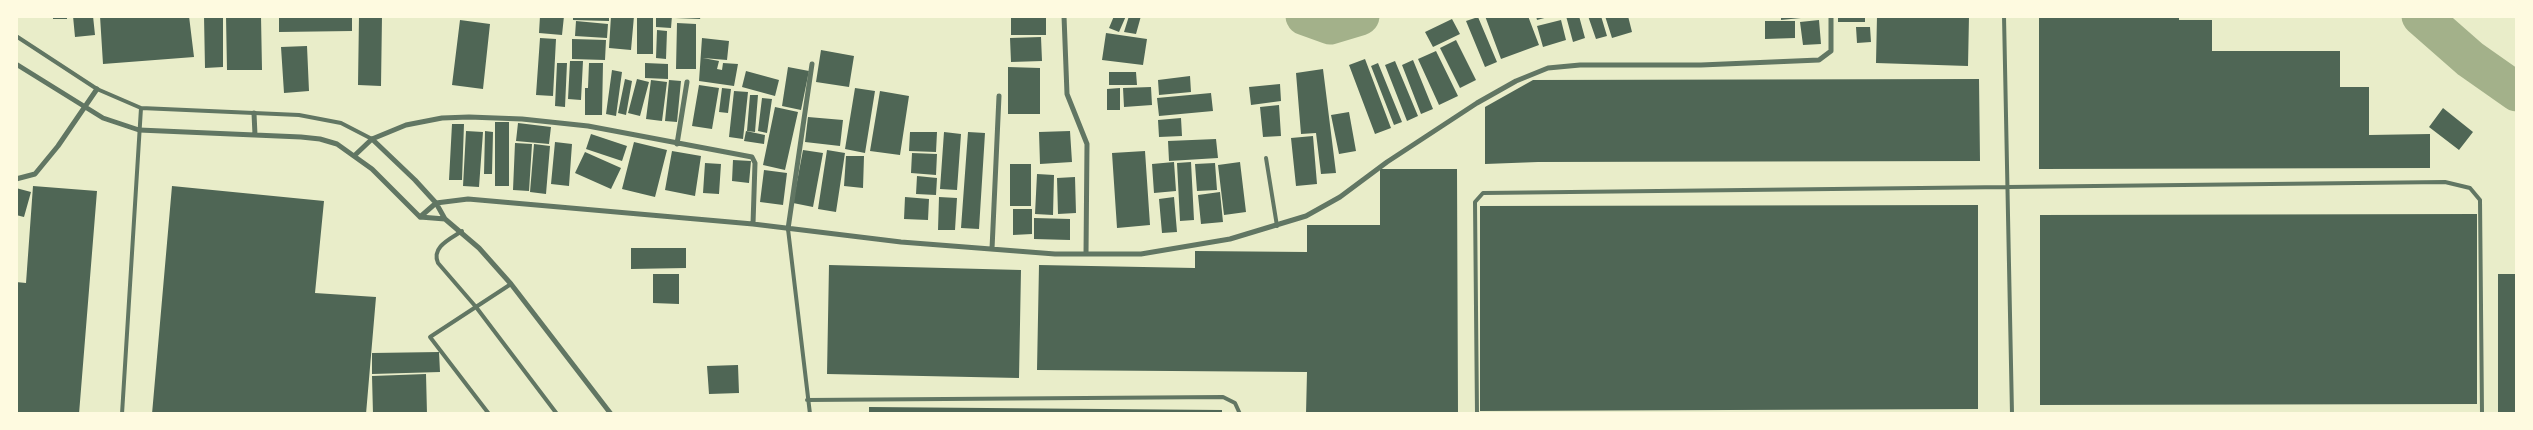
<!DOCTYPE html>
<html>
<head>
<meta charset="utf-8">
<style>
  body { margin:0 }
  #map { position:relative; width:2533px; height:430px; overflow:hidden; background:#e9edc9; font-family:"Space Grotesk",sans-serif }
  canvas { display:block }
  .frame { position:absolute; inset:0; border:18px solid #fefae0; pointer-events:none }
</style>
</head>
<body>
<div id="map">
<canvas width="2533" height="430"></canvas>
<div class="frame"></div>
</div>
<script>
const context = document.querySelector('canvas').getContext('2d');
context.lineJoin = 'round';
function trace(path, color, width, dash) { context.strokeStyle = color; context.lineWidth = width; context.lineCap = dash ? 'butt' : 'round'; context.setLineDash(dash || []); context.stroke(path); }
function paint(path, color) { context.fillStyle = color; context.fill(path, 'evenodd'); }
const river = new Path2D(`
  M1305,16L1330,25L1360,16
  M2421,16L2470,59L2517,92`);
const building = new Path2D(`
  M53,16H67V19H53Z
  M73,16H93L95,35L75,37Z
  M100,16H189L194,57L103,64Z
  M204,16H223V67L205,68Z
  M226,16H261L262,70H227Z
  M279,16H352V31L279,32Z
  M359,16H382L381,86L358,85Z
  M540,16H564L562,35L539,33Z
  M573,16H609V21L573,20Z
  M611,16H634L631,50L609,48Z
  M637,16H653V54H637Z
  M656,16H672L671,28L656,27Z
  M675,16H701L700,19L675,18Z
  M1011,16H1046V35H1011Z
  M1114,16H1126L1119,32L1109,28Z
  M1129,16H1141L1136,34L1124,32Z
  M1485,16H1528L1539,45L1501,59Z
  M1536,16H1548V17L1537,20Z
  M1566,16H1579L1585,38L1573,42Z
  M1588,16H1601L1607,36L1596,39Z
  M1605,16H1628L1632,32L1612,38Z
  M1781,16H1801V18L1781,20Z
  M1838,16H1865V22H1838Z
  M1877,16H1969L1968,66L1876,63Z
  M2039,16H2179V20H2212V51H2340V87H2369V135L2430,134V168L2039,169Z
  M1478,17L1497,62L1485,67L1466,21Z
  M1452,19L1460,34L1433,47L1425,32Z
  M460,20L490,24L483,89L452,85Z
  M1561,20L1566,40L1543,47L1537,26Z
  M1819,20L1821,44L1803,45L1800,22Z
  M576,21L608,24L607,38L575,36Z
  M1765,21H1795V38L1765,39Z
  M677,23L696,24V69H676Z
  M1856,27H1870L1871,42L1857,43Z
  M657,30L667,31L666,59L656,58Z
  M1106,33L1147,39L1143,65L1102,60Z
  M1041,37L1042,61L1011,62L1010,38Z
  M540,38L556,39L553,96L536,95Z
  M702,38L729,41L727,60L703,58L719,61L717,69L722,70L723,63L738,64L734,86L699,81Z
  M572,39L606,40L605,60L572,59Z
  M1456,40L1476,80L1460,88L1440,48Z
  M307,46L309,91L284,93L281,47Z
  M821,50L854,56L849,87L816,82Z
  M1436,51L1458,96L1439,105L1418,59Z
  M1365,59L1391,128L1375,134L1349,65Z
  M1413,60L1433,109L1421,114L1402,65Z
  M570,61H583L581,100L568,99Z
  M1395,61L1418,116L1407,121L1385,65Z
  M557,63H567L565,107L555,106Z
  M589,63H603L602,115H585V88H588Z
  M645,63L668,64V79L645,78Z
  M1378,63L1402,122L1394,125L1371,66Z
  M788,67L809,71L801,110L782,106Z
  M1008,67L1040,68V114H1008Z
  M1323,69L1336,173L1321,174L1316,133L1301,134L1296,73Z
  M612,70L622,72L616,116L606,114Z
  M746,71L779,80L775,96L742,87Z
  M1109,72H1136L1137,85H1109Z
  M1190,76L1191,92L1159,95L1158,80Z
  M625,79L632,81L626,115L618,113Z
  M637,79L649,82L640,116L628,113Z
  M1979,79L1980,161L1538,162L1485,164V107L1533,80Z
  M651,80L667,82L662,121L646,119Z
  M669,80L681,81L677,122L665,121Z
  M1280,84L1281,101L1251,105L1249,87Z
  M699,85L719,88L712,129L692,126Z
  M1151,87L1152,105L1124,107L1123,88Z
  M722,88L731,89L728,113L719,112Z
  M855,88L875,91L865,153L845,149Z
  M1120,88V110H1107V89Z
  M734,91L748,92L743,139L729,137Z
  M880,91L909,96L900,155L870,151Z
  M1211,93L1213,111L1159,116L1157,98Z
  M750,95H758L755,132L747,131Z
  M762,98L772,99L767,133L758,131Z
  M1279,105L1281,136L1263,137L1260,107Z
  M775,107L798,112L785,170L763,165Z
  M2443,108L2473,132L2459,150L2429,127Z
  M1349,112L1356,151L1339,154L1331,115Z
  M808,117L843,120L840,146L805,142Z
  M1181,118L1182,136L1159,137L1158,120Z
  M495,122H509V186H495Z
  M518,123L551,127L549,144L516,141Z
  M452,124H464L462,180H449Z
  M466,131L483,132L479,187L463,186Z
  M485,131L493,132L492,174H484Z
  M746,131L765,135L764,144L744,141Z
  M1070,131L1072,162L1040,164L1039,132Z
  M910,132H937L936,152L909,151Z
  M944,132L961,134L957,190L940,189Z
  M968,132L985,133L979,229L961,228Z
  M591,134L627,146L622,161L586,149Z
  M1313,136L1317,184L1296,186L1291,138Z
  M1216,139L1218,158L1169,161L1168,141Z
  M555,142L572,144L569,186L551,184Z
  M634,142L667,150L655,197L622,189Z
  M515,143L532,144L529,191L513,190Z
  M534,144L550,146L546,194L530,192Z
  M803,150L823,153L813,207L793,203Z
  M827,150L845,153L836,212L818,209Z
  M672,151L701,156L695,196L665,190Z
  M1145,151L1150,225L1117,228L1112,153Z
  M585,152L621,168L611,189L575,173Z
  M912,153L937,154L936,175L911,173Z
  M846,156H864L863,188L844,186Z
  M733,160L751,161L749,183L732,181Z
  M1174,162L1176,191L1154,193L1152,164Z
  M1191,162L1194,220L1180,221L1177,163Z
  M1240,162L1246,212L1224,215L1218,165Z
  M705,163L721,164L719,194L703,193Z
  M1215,163L1217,190L1197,191L1195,164Z
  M1010,164H1031V206H1010Z
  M1380,169H1457L1458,414H1306L1307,372L1037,370L1039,265L1195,268V251L1307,252V225H1380Z
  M764,170L787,173L783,205L760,202Z
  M1037,174L1054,175L1053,215L1035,214Z
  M917,176L937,178L936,195L916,194Z
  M1075,177L1076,213L1058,214L1057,178Z
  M33,186L97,191L79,414H16V282L26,283Z
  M172,186L324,201L315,293L376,297L366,414H152Z
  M16,188L31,192L24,217L16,215Z
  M1220,192L1223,222L1201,224L1198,195Z
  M905,197L929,199L928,220L904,219Z
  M939,197L957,198L955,230H938Z
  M1174,197L1177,232L1162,233L1159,199Z
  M1978,205V409L1480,411V206Z
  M1013,209H1032V234L1013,235Z
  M2477,214V404L2040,405V215Z
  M1034,218L1070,219V240L1034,239Z
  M631,248H686V268L631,269Z
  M829,265L1021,270L1019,378L827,374Z
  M653,274H679V304L653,303Z
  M2498,274H2517V414H2498Z
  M439,352L440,372L372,374V353Z
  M738,365L739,393L709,394L707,366Z
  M426,374L427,414H373L372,376Z
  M869,407L1222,410V414H869Z`);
const service = new Path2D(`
  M2004,16L2012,414
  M16,36L97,89L141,108L299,115L341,123L372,139
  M1266,158L1277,226
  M788,229L810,414
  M462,231C450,239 431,247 438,263L476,307L557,414
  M807,400L1223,397L1235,403L1240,414
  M122,414L141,108
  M489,414L430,337L511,284
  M1477,414L1475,202L1483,193L2445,182L2470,188L2480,200L2482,414`);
const minor = new Path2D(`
  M1064,16L1067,94L1087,144L1086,254
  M16,64L103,118L139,130L301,137L320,139L337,144L372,169L420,217L445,219
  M254,113L255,135
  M372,139L415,180L436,203L445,219L479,248L511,284L611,414
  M677,144L687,82
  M354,156L372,139L406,125L442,118L469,117L522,119L588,126L752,157L755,163L753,224
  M16,179L35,174L58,146L97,89
  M420,217L436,203L468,199L753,224L901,242L1055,254H1141L1230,239L1306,216L1340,197L1387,162L1477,103L1516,81L1548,68L1580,65H1701L1819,60L1831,51V16
  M788,229L812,64
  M992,249L999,96`);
trace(river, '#a3b18a', 39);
paint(building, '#4f6655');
trace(service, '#617663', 4);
trace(minor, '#617663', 5);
</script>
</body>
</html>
